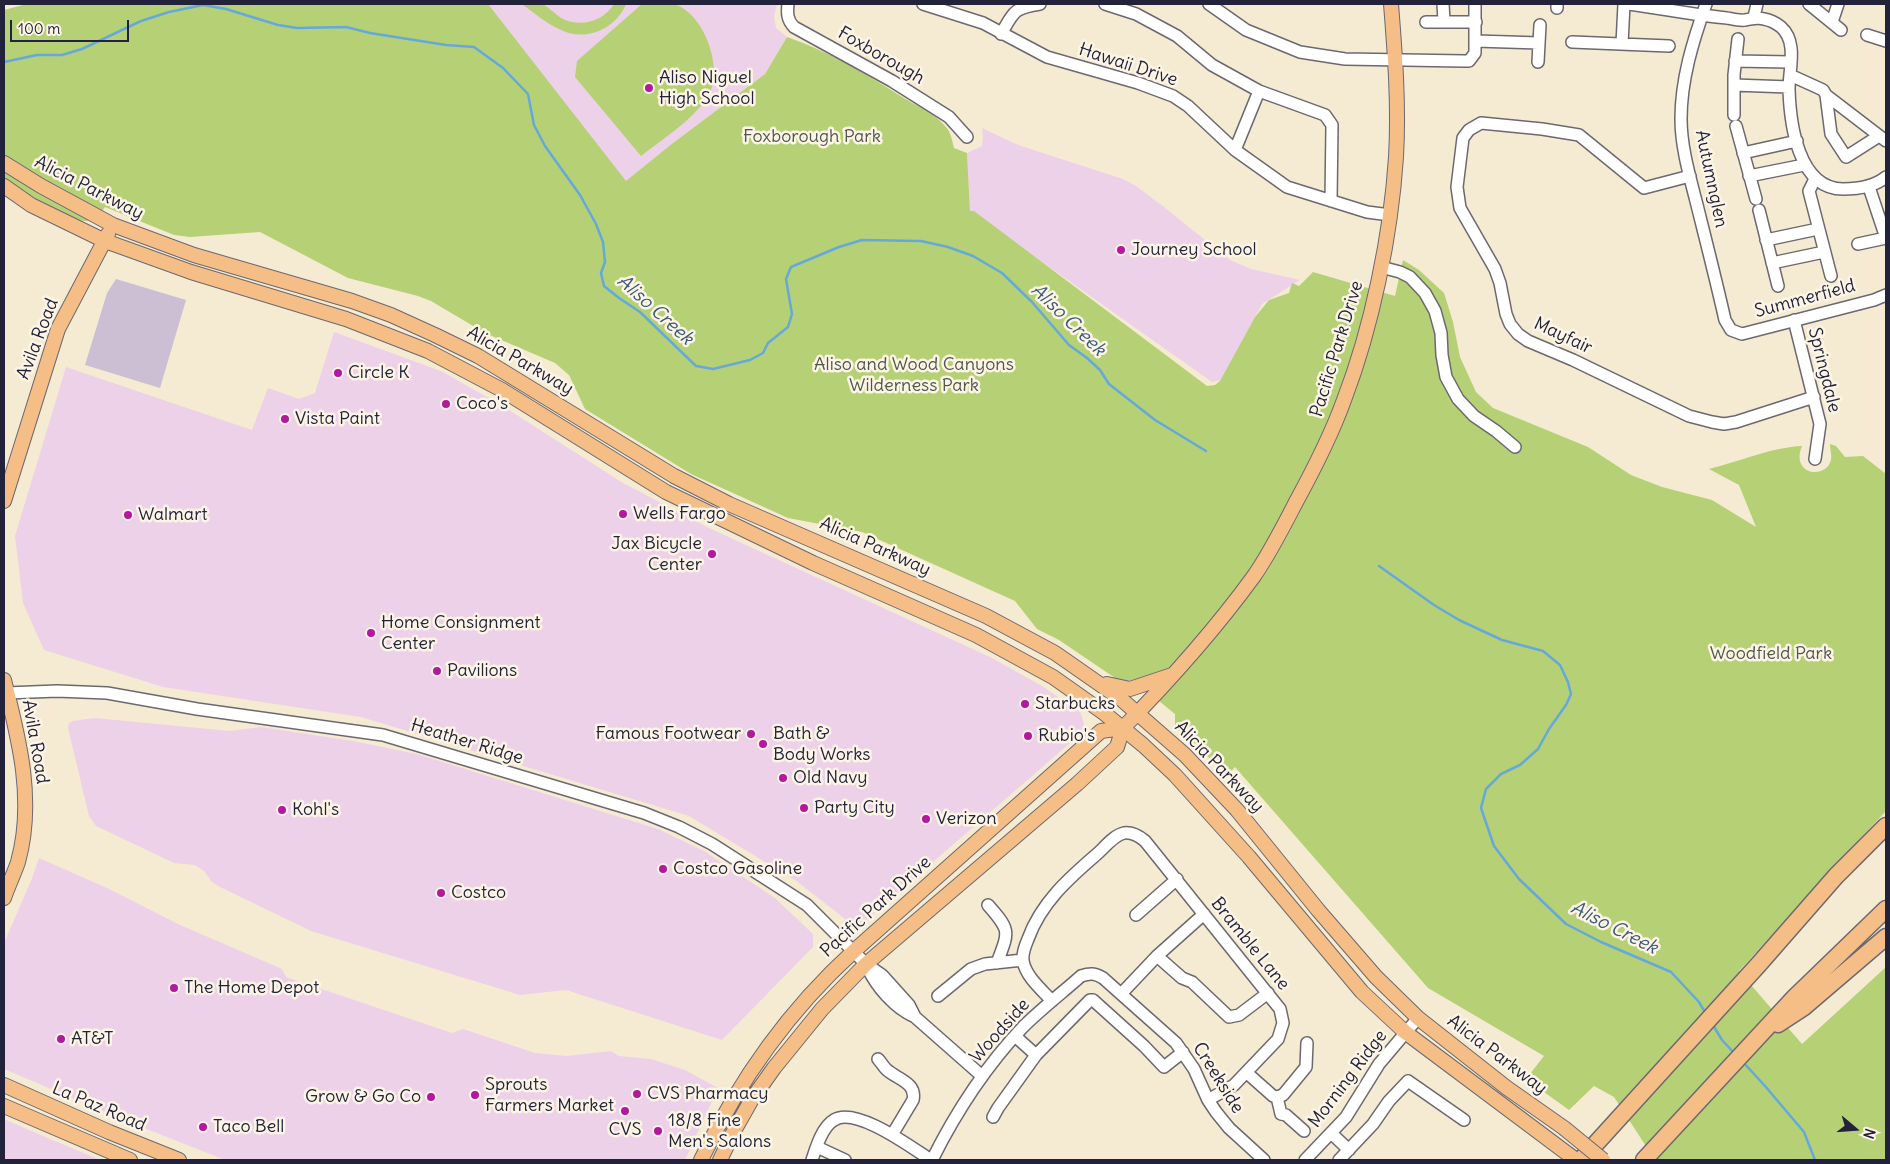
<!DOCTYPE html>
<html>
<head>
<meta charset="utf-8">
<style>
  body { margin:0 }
  #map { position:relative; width:1890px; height:1164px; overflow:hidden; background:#f4ebd2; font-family:Delius,sans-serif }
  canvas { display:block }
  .frame { position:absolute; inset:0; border:5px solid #22223b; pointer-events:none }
  .north { position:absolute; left:1830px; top:1104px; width:50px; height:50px; -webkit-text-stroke:4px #fcf5e5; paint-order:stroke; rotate:108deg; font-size:14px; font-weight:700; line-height:20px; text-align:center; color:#22223b }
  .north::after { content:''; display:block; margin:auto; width:18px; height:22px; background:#22223b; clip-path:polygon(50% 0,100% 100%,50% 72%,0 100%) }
  .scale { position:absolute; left:10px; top:20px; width:119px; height:22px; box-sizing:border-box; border:2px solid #22223b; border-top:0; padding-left:6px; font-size:15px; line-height:18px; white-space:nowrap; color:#22223b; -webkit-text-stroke:4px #fcf5e5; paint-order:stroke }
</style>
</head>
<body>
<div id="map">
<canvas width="1890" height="1164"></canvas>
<div class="frame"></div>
<div class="north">N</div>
<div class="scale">100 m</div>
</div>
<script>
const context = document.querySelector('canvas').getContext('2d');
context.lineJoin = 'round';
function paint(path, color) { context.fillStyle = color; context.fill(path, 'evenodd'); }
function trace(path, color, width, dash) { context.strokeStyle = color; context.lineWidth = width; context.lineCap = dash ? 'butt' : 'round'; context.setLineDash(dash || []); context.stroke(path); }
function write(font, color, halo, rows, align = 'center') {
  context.font = font + ' Delius,sans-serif'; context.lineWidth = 5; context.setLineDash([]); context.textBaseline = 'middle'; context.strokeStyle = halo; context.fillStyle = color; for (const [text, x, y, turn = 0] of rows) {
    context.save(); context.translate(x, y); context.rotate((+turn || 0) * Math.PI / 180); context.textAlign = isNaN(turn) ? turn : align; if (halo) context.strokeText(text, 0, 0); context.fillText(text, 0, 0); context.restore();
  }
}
const built = new Path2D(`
  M485,4H777L774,16L776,28L787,37L765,74L673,143L626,182Z
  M982,128L1018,145L1123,179L1136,186L1164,207L1230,260L1251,269L1300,280L1262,304L1221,380L1212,382L970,211L967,153L982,146L983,138Z
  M334,332L441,371L501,405L623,483L709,528L990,657L1042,686L1081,713L1085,730L857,928L795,880L689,816L361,717L163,687L44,650L23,603L15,536L66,367L252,430L268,388L299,399L315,393Z
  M95,718L230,731L261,727L353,741L417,754L658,829L704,851L775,898L813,934V947L722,1040L566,990L520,995L311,931L220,887L212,882L204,871L195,865L174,863L96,826L89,816L68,728L69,723L73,721Z
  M39,858L107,888L178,924L282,969L286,977L452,1033L463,1029L535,1053L567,1056L611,1051L619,1056L651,1059L685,1070L718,1088L685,1160H225L129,1122L4,1069V943L31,881Z
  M4,1119L22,1127L100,1160H4Z`);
const industrial = new Path2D(`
  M116,279L186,300L160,388L85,365L107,293Z`);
const green = new Path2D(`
  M27,4H488L626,181L673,143L765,74L787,37C829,51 869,76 907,100C920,107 936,115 945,126C951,132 952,140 954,148L967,153L970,211H974L1207,386L1215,385L1220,381L1255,317L1269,300L1289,293L1292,283L1299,286L1313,272L1395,296L1403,260L1419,270L1444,293L1453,322L1460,357L1476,392L1493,408L1588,447L1631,475L1662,487L1712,500L1756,527L1739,485L1709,469C1738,462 1773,447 1802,446C1790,475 1826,480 1831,460C1832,455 1830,449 1830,444L1836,446L1845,457L1863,456L1886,474V811L1739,971L1802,1044L1886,967V1160H1655L1614,1097L1594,1086L1569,1110L1526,1079L1544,1056L1428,988L1235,767L1228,775L1175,727V714L1133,680L1121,682L1059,640L1037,629L1015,601L862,532L788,518L691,474L585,409L569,375L555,363L485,333L431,301L418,296L348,278L260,232L190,237L174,235L105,207C101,213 96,220 87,221C70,222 21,194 4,186V10Z
  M522,4C527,4 536,2 542,4C549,7 555,14 561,18C580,28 603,22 614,4H626C616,29 586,42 561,30C547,24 534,13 522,4Z
  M642,4C651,4 664,2 673,4C704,11 726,72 707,98C690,122 664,138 641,156L575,77L577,61Z`);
const stream = new Path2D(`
  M4,62L37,55H62L82,49L141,21L169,12L203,5L226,9L278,25L297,28L346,27L370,33L446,45L474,47L503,68L528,94L534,125L545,146L580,195L596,224L603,242L605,262L601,273L604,286L619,298L640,312L696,366L713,369L750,360L763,353L768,343L788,327L792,314L786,279L791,267L839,247L862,240L921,241L948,247L973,256L1002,273L1032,302L1069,345L1087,358L1100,370L1109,384L1155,420L1206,451
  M1379,566L1434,605L1459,620L1502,640L1543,651L1560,665L1568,682L1571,694L1566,705L1549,729L1538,749L1520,765L1501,774L1486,789L1481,808L1494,846L1519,879L1566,924L1601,942L1671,972L1699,1002L1706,1014
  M1713,1025L1722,1040L1735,1054
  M1743,1062L1765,1086L1804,1132L1815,1160`);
const minor = new Path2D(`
  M788,4C787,13 787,20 794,27L892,81L949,117L967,137
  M923,4L983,23L1047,57L1138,83L1173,96L1188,106L1235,150L1287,187L1367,212L1390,215
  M1105,4L1136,14L1177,36L1212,65L1259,91L1325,115L1332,125L1331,201
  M1209,4L1246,30L1300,52L1345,59L1464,61H1469L1475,53V4
  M1443,4L1444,21
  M1628,4C1661,8 1694,15 1727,18C1732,19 1740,21 1745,20C1752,19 1757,17 1764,19C1770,20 1776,23 1781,27C1798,42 1789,69 1789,89C1790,123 1798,189 1843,189C1858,189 1874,187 1886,177
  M1706,4C1693,41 1681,79 1681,119C1681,146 1689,174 1696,201C1706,241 1716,280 1725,320L1731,330L1742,334L1874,300L1886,295
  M1809,4L1841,30
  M1557,8V4
  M1754,17L1757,4
  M1426,22H1476
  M1832,22L1838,4
  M1001,34C1014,12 1013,8 1040,4
  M1867,35L1886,41
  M1476,41L1539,43
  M1572,42L1669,46
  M1622,44L1624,4
  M1735,61L1790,62
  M1538,62L1540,25
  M1790,75L1823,90L1826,95L1886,141
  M1734,85L1789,87
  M1826,95L1831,134L1846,157L1879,136
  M1734,115V75L1738,39
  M1736,126L1756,199
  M1235,150L1259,91
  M1743,153L1797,141
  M1690,176L1644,188L1579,135L1542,129L1481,123L1469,130L1463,138L1457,187L1460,208L1495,269L1500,283L1506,314L1510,324L1518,334L1528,341L1573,360L1689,416L1712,422L1724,424L1736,422L1814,397
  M1749,176L1804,165
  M1815,179L1809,191L1831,276
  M1759,210L1778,286
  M1766,240L1818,229
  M1858,244L1886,238L1869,187
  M1772,263L1824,252
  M1381,267L1400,272L1410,277L1425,293L1435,311L1441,333L1442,355L1446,377L1458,399L1474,416L1496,431L1515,447
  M1794,320L1820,424L1815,459
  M7,693L57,691L107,693L197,709L383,735L644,813L679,827L712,844L807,905L866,964L882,975L909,1005L915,1017
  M988,905C1011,931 1009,931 997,963
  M1136,915L1177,879
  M1157,956L1182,978L1192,982L1229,1017L1239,1015L1268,993
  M867,967C877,987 894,1008 915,1017L982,1076
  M1121,994L1157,956L1204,914
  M938,996L971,969L985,964L1023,960
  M1052,1001C1042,990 1026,977 1023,961C1022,954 1025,946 1028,939C1041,903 1068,879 1097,854C1104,848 1114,835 1124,833C1132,832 1139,836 1145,841L1280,1009L1283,1023L1278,1039L1234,1085L1208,1100
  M1015,1036L1036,1055
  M878,1059C881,1062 883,1066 886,1069C896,1079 917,1082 913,1100L892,1135
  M1247,1073L1273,1096L1277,1097L1283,1095L1306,1067L1307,1043
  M1277,1097L1281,1114L1286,1115L1304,1131
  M993,1117L998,1108L1036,1055L1090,1000H1093L1144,1046L1164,1067L1183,1052
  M1331,1133L1349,1150
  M817,1147L845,1160
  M812,1160C816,1148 822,1127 834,1120C856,1106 912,1148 931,1160
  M932,1160C956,1112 986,1066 1023,1027C1041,1009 1062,993 1081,976C1090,973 1095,973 1103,978L1176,1043L1194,1069L1208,1100L1216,1112L1229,1128L1264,1160
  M1305,1160L1346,1117L1379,1064L1418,1018
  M1339,1160L1373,1124L1389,1101L1408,1081L1464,1120`);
const major = new Path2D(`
  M4,163L41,186L113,225L194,255L352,301L391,315L435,335L478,356L674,476L729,504L986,616L1055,653L1121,699L1185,755L1237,810L1318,910L1376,977L1418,1018L1507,1088L1564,1128
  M4,186L31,205L105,241L191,272L346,319L428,351L502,390L666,492L813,563L976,635L1053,677L1104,713L1143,745L1175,775L1249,857L1362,992L1405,1032L1576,1160
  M4,501L58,329L108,234
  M4,680C19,739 35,801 18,862C14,874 8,886 4,898
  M1107,684L1130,689L1172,675
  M4,1085L109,1132L179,1160
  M4,1106L130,1160
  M701,1160C739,1080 788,1011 854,951L1101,731L1123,728
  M720,1160L735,1129L752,1099L774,1068L822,1009L866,964L1077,784L1117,747L1123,728C1170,680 1214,631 1254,576C1270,553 1283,527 1296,502C1314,469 1331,436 1344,400C1372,327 1391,235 1396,157C1399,106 1395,54 1391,4`);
const highway = new Path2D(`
  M1778,1024L1804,1007L1886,937
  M1581,1160L1759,964L1836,876L1886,826
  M1644,1160L1795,997L1886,909`);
const majorBridge = new Path2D(`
  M1564,1128L1603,1160`);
const markers = [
  [649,88,5,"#b5179e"],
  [1121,250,5,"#b5179e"],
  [338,373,5,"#b5179e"],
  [446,404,5,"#b5179e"],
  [285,419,5,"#b5179e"],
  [623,514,5,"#b5179e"],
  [128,515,5,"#b5179e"],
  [712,554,5,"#b5179e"],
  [371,633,5,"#b5179e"],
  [437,671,5,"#b5179e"],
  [1025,704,5,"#b5179e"],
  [751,734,5,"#b5179e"],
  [1028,736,5,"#b5179e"],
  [763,744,5,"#b5179e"],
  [783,778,5,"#b5179e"],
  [804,808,5,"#b5179e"],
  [282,810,5,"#b5179e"],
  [926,819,5,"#b5179e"],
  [663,869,5,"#b5179e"],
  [441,893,5,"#b5179e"],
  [174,988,5,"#b5179e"],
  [61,1039,5,"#b5179e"],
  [637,1094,5,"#b5179e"],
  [475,1095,5,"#b5179e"],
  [431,1097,5,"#b5179e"],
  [625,1111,5,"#b5179e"],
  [203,1127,5,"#b5179e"],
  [658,1131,5,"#b5179e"]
];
const streetNames = [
  ["Foxborough",881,56,30],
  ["Hawaii Drive",1128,65,18],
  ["Autumnglen",1711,179,78],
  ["Alicia Parkway",89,188,27],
  ["Summerfield",1805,299,-15],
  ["Mayfair",1563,336,25],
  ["Avila Road",38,339,-69],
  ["Pacific Park Drive",1337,349,-73],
  ["Alicia Parkway",520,361,30],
  ["Springdale",1824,370,76],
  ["Alicia Parkway",875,547,24],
  ["Avila Road",35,742,80],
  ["Heather Ridge",467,742,17],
  ["Alicia Parkway",1219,767,46],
  ["Pacific Park Drive",876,907,-42],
  ["Bramble Lane",1250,944,51],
  ["Woodside",1000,1031,-48],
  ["Alicia Parkway",1497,1055,37],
  ["Creekside",1218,1078,58],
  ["Morning Ridge",1348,1079,-53],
  ["La Paz Road",99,1107,23]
];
const poiNames = [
  ["Aliso Niguel",659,78],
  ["High School",659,99],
  ["Journey School",1131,250],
  ["Circle K",348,373],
  ["Coco's",456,404],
  ["Vista Paint",295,419],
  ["Wells Fargo",633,514],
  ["Walmart",138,515],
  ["Jax Bicycle",702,544,"right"],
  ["Center",702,565,"right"],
  ["Home Consignment",381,623],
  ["Center",381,644],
  ["Pavilions",447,671],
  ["Starbucks",1035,704],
  ["Famous Footwear",741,734,"right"],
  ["Bath &",773,734],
  ["Body Works",773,755],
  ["Rubio's",1038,736],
  ["Old Navy",793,778],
  ["Party City",814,808],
  ["Kohl's",292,810],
  ["Verizon",936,819],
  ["Costco Gasoline",673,869],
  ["Costco",451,893],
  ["The Home Depot",184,988],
  ["AT&T",71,1039],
  ["Sprouts",485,1085],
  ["Farmers Market",485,1106],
  ["CVS Pharmacy",647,1094],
  ["Grow & Go Co",421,1097,"right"],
  ["18/8 Fine",668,1121],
  ["Men's Salons",668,1142],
  ["Taco Bell",213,1127],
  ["CVS",625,1130,"center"]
];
const parkNames = [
  ["Foxborough Park",812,137],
  ["Aliso and Wood Canyons",914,365],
  ["Wilderness Park",914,386],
  ["Woodfield Park",1771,654]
];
const waterNames = [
  ["Aliso Creek",655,310,42],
  ["Aliso Creek",1068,320,44],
  ["Aliso Creek",1614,928,27]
];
paint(built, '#edd1e9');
paint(industrial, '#ccbfd4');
paint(green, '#b6d076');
trace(stream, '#65a9da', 2.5);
trace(minor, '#6c6870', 14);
trace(major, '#6c6870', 16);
trace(highway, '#6c6870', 19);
trace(minor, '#fff', 11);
trace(major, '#f5be86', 14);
trace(highway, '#f5be86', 16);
trace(majorBridge, '#6c6870', 16, []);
trace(majorBridge, '#f5be86', 14);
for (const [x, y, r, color] of markers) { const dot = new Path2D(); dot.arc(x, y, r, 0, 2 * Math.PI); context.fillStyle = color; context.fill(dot); trace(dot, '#fcf5e5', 2); }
write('18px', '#22223b', '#fcf5e5', streetNames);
write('18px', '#22223b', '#fcf5e5', poiNames, 'left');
write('18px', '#4e564d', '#fcf5e5', parkNames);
write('italic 19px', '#3d587b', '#fcf5e5', waterNames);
</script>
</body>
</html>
